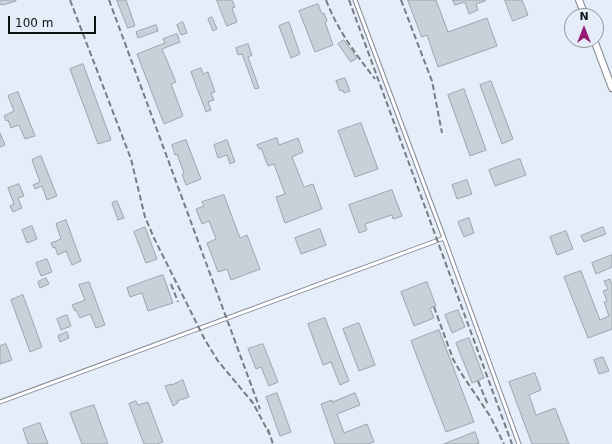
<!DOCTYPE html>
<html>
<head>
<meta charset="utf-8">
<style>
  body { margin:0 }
  #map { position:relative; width:612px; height:444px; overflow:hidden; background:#e5eef8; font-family:"DejaVu Sans",sans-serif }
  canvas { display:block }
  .north { position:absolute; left:564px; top:8px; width:40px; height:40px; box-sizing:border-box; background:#e5eef8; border:1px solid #8f969d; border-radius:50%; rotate:0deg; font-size:11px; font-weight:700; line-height:16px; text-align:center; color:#0f1215 }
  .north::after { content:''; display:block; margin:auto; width:14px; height:18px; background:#961a74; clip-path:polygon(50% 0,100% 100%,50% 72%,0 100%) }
  .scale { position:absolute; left:8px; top:16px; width:88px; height:18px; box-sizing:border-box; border:2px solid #0f1215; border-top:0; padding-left:5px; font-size:12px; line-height:14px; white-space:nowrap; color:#0f1215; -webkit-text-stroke:3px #e5eef8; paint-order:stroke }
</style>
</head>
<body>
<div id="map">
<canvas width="612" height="444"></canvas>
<div class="north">N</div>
<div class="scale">100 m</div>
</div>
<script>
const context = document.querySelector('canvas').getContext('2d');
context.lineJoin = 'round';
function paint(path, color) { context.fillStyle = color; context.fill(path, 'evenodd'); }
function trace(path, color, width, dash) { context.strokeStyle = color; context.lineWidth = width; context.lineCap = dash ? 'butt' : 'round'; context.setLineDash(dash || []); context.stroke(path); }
const building = new Path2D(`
  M0,0H16V1L3,5L0,4Z
  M117,0H126L135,26L128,28Z
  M217,0H232L235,7L232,8L237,22L227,26Z
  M408,0H436L448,32L487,18L497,46L438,67L427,35L422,37Z
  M453,0H485V1L476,4L478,10L469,14L465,2L455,5Z
  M505,0H522L528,15L513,21Z
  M318,4L322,14L324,13L327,21L325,22L333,45L315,52L299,11Z
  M212,17L217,29L213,31L208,19Z
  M183,22L187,33L181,35L177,25Z
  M289,22L300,54L291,58L279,26Z
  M156,25L158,31L138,38L136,32Z
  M177,34L180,42L162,49L176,82L171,84L183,116L164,124L137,54L165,43L163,39Z
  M344,40L357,58L351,62L338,44Z
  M248,44L252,55L248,57L259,88L255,89L242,54L238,55L236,48Z
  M83,64L111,140L98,144L70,69Z
  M201,68L203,74L208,72L215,92L211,93L214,100L208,102L211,110L206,112L191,72Z
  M345,78L350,91L344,93L343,90L340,91L336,81Z
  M491,81L513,139L502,144L480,85Z
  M464,89L486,150L470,156L448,95Z
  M18,92L35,136L25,139L19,125L11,128L8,120L6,121L4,116L14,111L8,96Z
  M361,123L378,169L355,177L338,131Z
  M0,133L5,145L0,147Z
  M277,138L279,145L298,138L303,152L292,157L304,187L313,184L322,209L285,223L276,197L285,194L274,164L268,166L261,148L259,149L257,145Z
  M186,140L201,179L186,185L182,174L184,173L177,154L175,155L172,145Z
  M227,140L235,162L230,164L227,155L218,158L214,145Z
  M41,156L57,196L47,200L42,186L35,189L33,185L40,182L32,160Z
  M520,159L526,175L495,186L489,170Z
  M467,180L472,194L457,199L452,185Z
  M19,184L24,196L18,198L22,208L13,212L10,206L14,204L8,188Z
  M392,190L402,216L393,219L392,215L365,224L367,230L359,233L349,205Z
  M224,195L240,238L247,235L260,269L231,280L227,269L218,272L207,243L216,239L209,221L202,224L196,209L204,206L202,202Z
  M117,201L124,218L118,220L112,203Z
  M469,218L474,233L464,237L458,222Z
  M66,220L81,261L72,265L66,251L58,255L55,247L53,248L51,243L61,239L56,224Z
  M32,226L37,239L27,243L22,230Z
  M145,227L157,259L146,263L134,232Z
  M603,227L606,234L584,242L581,236Z
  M320,229L326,245L301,254L295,238Z
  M566,231L573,249L557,255L550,237Z
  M612,255V267L596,274L592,263Z
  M47,259L52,272L41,276L36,263Z
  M581,271L600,320L609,316L604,302L607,301L603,291L608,289L604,281L610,279L612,285V329L588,338L564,277Z
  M163,275L173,303L148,311L142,293L130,297L127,288Z
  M46,278L49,284L40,288L38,282Z
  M89,282L105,325L96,328L90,314L80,318L76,310L75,311L72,305L85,300L79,285Z
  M427,282L436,306L430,308L434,318L414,326L401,292Z
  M23,295L42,347L30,352L11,300Z
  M458,310L465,327L452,333L445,315Z
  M67,315L71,326L61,330L57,319Z
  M325,318L349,381L340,385L331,362L323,365L308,324Z
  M359,323L375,365L359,371L343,329Z
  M439,330L474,422L446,432L411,341Z
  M67,332L69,338L60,342L58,336Z
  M469,338L484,378L472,383L456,343Z
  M6,344L12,360L0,364V346Z
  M263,344L278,382L269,386L261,367L256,369L248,349Z
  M603,357L609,371L599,374L594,360Z
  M535,373L541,390L529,395L536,415L555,408L569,444H532L509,382Z
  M183,380L189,397L177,401L178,403L173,406L165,386L171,384V385Z
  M277,393L291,432L280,436L266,397Z
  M355,393L360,405L337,414L344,433L367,424L374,442L367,444H335L321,404L332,400V402Z
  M136,401L138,405L148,402L163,442L157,444H144L129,404Z
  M94,405L108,444H82L70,413Z
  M40,423L48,444H28L23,429Z
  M475,432L479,443L476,444H444Z`);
const lane = new Path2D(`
  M444,238L519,444
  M0,402L444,238L355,0`);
const street = new Path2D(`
  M579,0L585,16
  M594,40L612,88`);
const rail = new Path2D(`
  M70,0L131,159L145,217L154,238L205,340L218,361L253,403L270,435
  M109,0L260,409
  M326,0C338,31 355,53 375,79
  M349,0L512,444
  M401,0L432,81L442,133
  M171,284L178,302
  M434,307L453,359L461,373L490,416L504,444
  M478,381L488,405
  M268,429L273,444`);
paint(building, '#c8d0da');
trace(building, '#9ca4ad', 1);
trace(lane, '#838a94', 5);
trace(street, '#838a94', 8);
trace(lane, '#fff', 3);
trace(street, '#fff', 6);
trace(rail, '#767c82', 2, [6, 3]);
</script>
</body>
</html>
